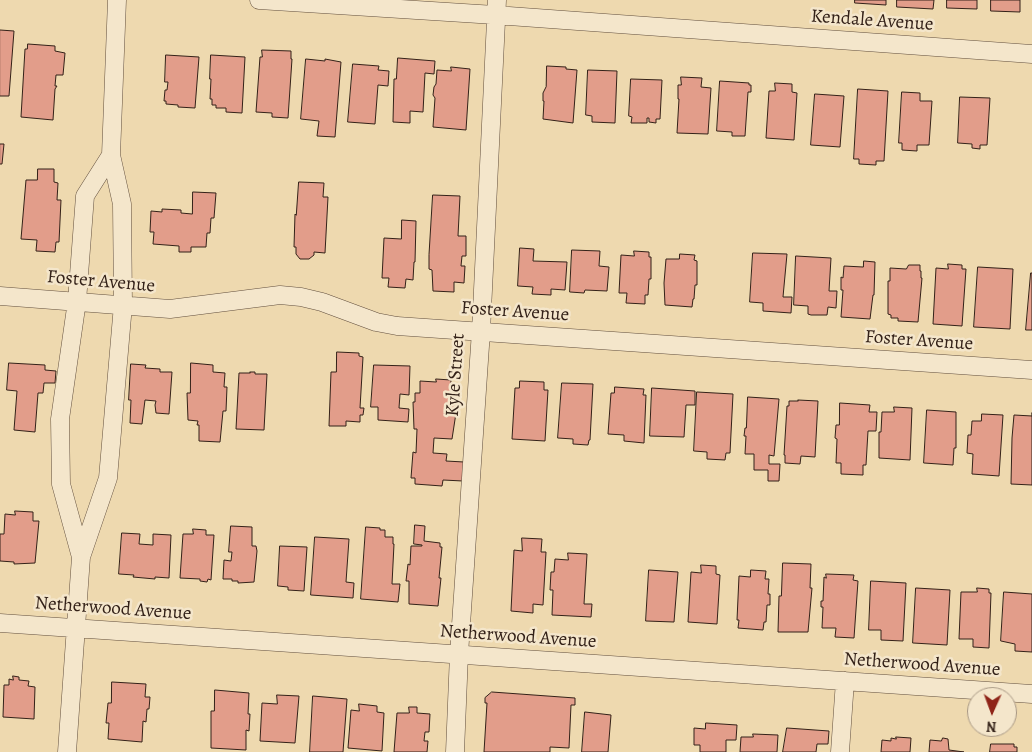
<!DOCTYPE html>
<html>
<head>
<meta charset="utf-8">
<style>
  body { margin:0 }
  #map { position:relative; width:1032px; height:752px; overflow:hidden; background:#eed9af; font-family:Alegreya,serif }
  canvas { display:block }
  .north { position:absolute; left:967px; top:687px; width:50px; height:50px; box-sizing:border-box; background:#f4e6cb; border:1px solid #a79783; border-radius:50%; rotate:182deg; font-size:14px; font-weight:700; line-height:20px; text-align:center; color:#332118 }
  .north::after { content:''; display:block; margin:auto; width:18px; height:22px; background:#8f2418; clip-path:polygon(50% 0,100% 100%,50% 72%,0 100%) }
</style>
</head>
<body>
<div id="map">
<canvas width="1032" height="752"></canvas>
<div class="north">N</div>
</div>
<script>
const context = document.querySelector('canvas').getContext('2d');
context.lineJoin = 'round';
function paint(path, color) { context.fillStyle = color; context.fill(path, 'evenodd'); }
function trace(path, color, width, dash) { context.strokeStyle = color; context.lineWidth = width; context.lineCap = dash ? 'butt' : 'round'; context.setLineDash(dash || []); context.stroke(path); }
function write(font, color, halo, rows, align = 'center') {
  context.font = font + ' Alegreya,serif'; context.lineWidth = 5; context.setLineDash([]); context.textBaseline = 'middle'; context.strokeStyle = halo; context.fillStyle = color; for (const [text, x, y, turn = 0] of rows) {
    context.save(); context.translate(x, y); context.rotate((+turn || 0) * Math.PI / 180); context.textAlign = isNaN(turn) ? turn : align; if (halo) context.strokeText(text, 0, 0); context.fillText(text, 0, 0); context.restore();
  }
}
const building = new Path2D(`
  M855,0H886V5L855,3Z
  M897,0H934L933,9L897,7Z
  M947,0H977V9L947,8Z
  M991,0H1020V12L991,11Z
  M0,30L14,31L9,96H0Z
  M28,44L55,46V51L65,53L63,75H56L55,86H57L55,89L53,120L21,117L25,49H27Z
  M262,50L291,51V59H292L288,118L272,117V113L256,112L260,57H262Z
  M166,55L199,57L195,108L178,107V105L166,104V101H164L165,90H167L168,82H165Z
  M211,55L245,57L242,113L226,112V108H216V105H212V99H210L211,79H210Z
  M398,58L435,61L434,74L425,73L423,112L410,111V123L393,122L394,79H396Z
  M306,59L325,61V59L341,62L335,137L317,136L319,121L301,119Z
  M353,64L379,66L378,70L389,71L388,86L378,85L375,124L348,122Z
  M547,66L566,67V69L577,70L573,123L543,119L544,101H543V93L546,87Z
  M451,67L470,69L466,130L433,127L435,98L433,95L434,87L436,84L437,70L451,71Z
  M588,70L617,71L615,123L592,122V116L586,115Z
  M681,77L702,78L701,87L711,88L708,134L677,133L679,99H678V85H681Z
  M631,79L662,80L660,119H656V123L649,122V118H647V123H631L632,117L629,116Z
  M720,81L749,83V85H751V92H748L745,136H732V132L717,131Z
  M775,83L792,84V92L797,93L794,140L766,138L769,91H775Z
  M858,89L888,91L884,161H876V165L859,164V159H854Z
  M902,92L920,93V101H932L929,145H917V151L902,150V143H899Z
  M815,94L844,96L840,147L811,145Z
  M960,97L990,98L987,145H980V149L972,148V144L958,143Z
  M0,144H4L2,164H0Z
  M38,169H54V182L58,183L57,200H61L59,242H56L55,252L36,251L37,240L21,239L26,180H37Z
  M299,182L324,183L323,197H328L325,253L314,252V255L309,259H300L296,254V247H294L295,214L296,215Z
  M193,192L216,193L214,218H211L210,233H207L206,247H191V252H179V246L153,244L154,232H150L151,211L162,212V209L181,210V213L192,214Z
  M433,195L460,196L458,236H466V256H462L461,266H465L464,283L454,282V292L433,291L432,270L429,269V255Z
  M402,220L416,221L415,262H414L413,280L406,279L405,288L388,287L389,278H382L384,238L401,239Z
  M520,248L534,249L533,261L567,262L565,290L551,289V295L532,294L533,287L518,286Z
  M572,250L600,251L599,266L609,267L607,291L585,290L584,293L570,292Z
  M634,251L649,252V257H651V279H649L648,295H645V304L626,303L627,293H619L621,255L634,256Z
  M753,253L787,254L783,297H792L791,313L763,311V303L750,302Z
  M680,254L695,255L694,260L697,261V285H695L694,299H693L692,307L665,305L664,283L666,259H679Z
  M796,256L831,258L829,291H837L836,308L828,307L827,315H811L808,314V306L794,305Z
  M864,261L875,262L874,295H873L870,319L841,317L843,290H841V277L843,278L844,266L863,267Z
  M948,264L962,265V269H966L962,326L933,324L936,268L948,269Z
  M909,265H920V271H921V278H922L918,322L898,321V318H891V315L888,314V281H890V268L906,269Z
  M978,267L1013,269L1010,329L974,327Z
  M1031,273H1032V330H1026Z
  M337,352L359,353V356L363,357L360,408H364L363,415H360V422L346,421V426H329L331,372H336Z
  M9,363L45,365V370L56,371L55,383H44L43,393H38L35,432L14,430L17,391L7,390Z
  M191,363L213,365V372L225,373L224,387H227L226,411H223L220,442L199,441V425H197L198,421L188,420L187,393H190Z
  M131,364L146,365L145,368L160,369V372H172L169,414L156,413L155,405L156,401L145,400L142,424L130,423L131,400H129Z
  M374,365L410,366L409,395L400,394L399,408L409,409L408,422L378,420V407H371Z
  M250,372H255V374H267L264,430L236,429L239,373H250Z
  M436,379L451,380L450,400H458L452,439L434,438L433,453L447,454L446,461L464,462L463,481L443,480L442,486L415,484V478H411L413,452L416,453L417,429H414L413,402H415V393H420V381L436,382Z
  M520,381L544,382V390H548L545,441L512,439L515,388H519Z
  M562,383L593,384L590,440H589L588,445L573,444V439L558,438Z
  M615,387L644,389L643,395H646L644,443L624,441V435L608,434L611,393H614Z
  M652,388L695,391V405H686L684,437L650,436Z
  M697,392L733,394L730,453H726L725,460L707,459V452L694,451Z
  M748,397L779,399L774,456L769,455V464H780L779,481H768V470H754V454H745L746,436H744L745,428H746Z
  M798,400L818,401L815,457L801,456L800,464L785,463V455H784L787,406H789V401H798Z
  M840,403L870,405L869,412H877L876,431H868L866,465H863V475L841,474V463H836L837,439L835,438L836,425H839Z
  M894,407L912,408L910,460L879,458V432H881L882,412H894Z
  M927,410L956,412V448H954L953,465L924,463Z
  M1032,413V485L1011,484L1012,438L1014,415L1032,416Z
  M982,414L1003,415L999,476L972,474L973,454L967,453L968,435H971L972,421H981Z
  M15,511L33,512V521H39L35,563L14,564V562L0,561V534H4L5,514L15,515Z
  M415,525L425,526L424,541L440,543V547H442L439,578H441L438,606L409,604V581H406L408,564L410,565L411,546H422V545L414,544Z
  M231,526L252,527V546H256L257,551L254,582L238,583V581H232V579H223L224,560L231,561L232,552H229Z
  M366,527L380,528V530H385V537H393V544H394L392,584H400L398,602L361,599Z
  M193,529L206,530V535H214L211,580L208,579L207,582L200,581V579L180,578L183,534H193Z
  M122,533L140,534L139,544L153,545V534L171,535L169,578L155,577V579L133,577L134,575L119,574Z
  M315,537L349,539L346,582L354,583L353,598L311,595Z
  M522,538L542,539L541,552H546L543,605L533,604V613L511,611L514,550L522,551Z
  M280,546L307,547L304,591L288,590V587L278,586Z
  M568,553L587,554L584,604H592L591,617L552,615L553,590H550L551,572H554L555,559L568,560Z
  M783,563L811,564L810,588H812L808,632H778L779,596H781Z
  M701,565L716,566V574L720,575L717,624L688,622L691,572L701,573Z
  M649,570L678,572L674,622L646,621Z
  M751,570L766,571L765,579H769L768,594H770V605H767L766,622H764L763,630L738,628L739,620H737L739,576L750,577Z
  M826,574L854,575L853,580L858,581L854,638L835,637L836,628H822L823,607H821V601H823L824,577L826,578Z
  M871,581L906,583L903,641L881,640V630H869Z
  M916,588L950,590L947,645L913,643Z
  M977,588L989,589V593H991L989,648L973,647V639H959L961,592H977Z
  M1004,592L1032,594V652L1015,651V644L1001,641Z
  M13,676L19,677V680L29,681L28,686L35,687L34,719L3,717L4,685H9V679L13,680Z
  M112,682L146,684L145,697H150L149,709H147L146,722L143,721L142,742L108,739L109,723H106L108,703H111Z
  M215,690L249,693L248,714H250L249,731L246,730V750L211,748V711H214Z
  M492,692L575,698V705H571L569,748L550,747V752H484L487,703H485V698Z
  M277,695L299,696L295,743L260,741L262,703L277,704Z
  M313,696L347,699L343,752H310Z
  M359,704L377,706V712L384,713L382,751L348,748L351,710L359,711Z
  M409,707H417V713L430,714L429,732H425L424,741H428L427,752H394L397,713H409Z
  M585,712L611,715L608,752H582Z
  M706,723L737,725L736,740H726V752H700V745H694V728L705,729Z
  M787,728L829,731L828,744H817L816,752H783Z
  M753,734L778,735L777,752H740L741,737H753Z
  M896,737L911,738L910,752H881L882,740L891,741V738L896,739Z
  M943,738L948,739L949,750L964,752H929L930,740L941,741Z
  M991,744H1014V747H1017V752H990Z`);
const minor = new Path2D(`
  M259,0L495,15L1032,54
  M0,296L170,309L280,295L301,297L322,302L376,322L397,326L1032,370
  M81,557L61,484L60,419L77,301L85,196L111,155
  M0,623L1032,694
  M67,752L81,557L108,478L123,305L122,204L111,155L117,0
  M455,752L459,654L481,331L497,0
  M840,752L845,681`);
const streetNames = [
  ["Kendale Avenue",872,21,4],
  ["Foster Avenue",101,282,5],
  ["Foster Avenue",515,312,4],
  ["Foster Avenue",919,341,4],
  ["Kyle Street",456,375,-86],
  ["Netherwood Avenue",113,609,4],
  ["Netherwood Avenue",518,637,4],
  ["Netherwood Avenue",922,665,4]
];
paint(building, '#e29d8a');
trace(building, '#332118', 1);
trace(minor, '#624f3e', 19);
trace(minor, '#f4e6cb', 18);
write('19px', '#332118', '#f4e6cb', streetNames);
</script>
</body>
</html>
